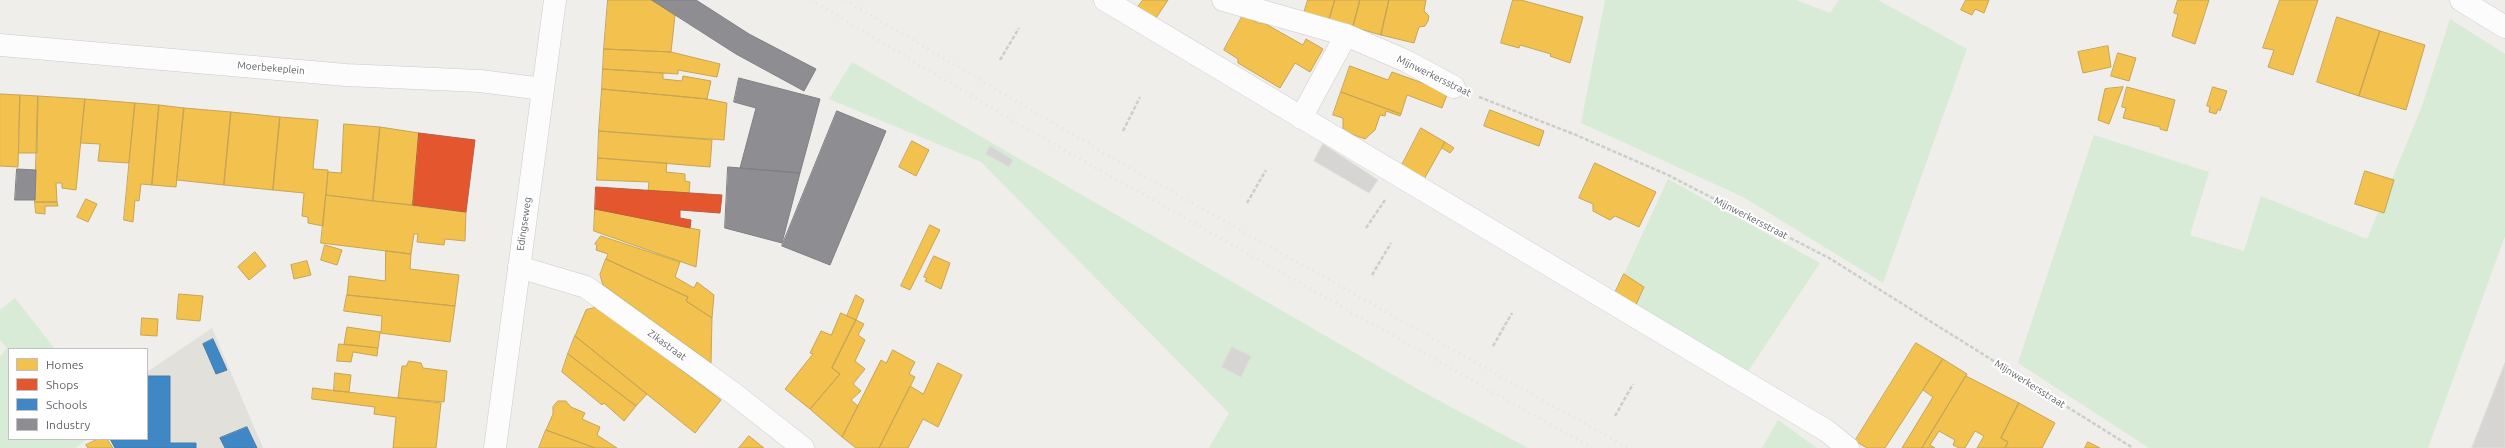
<!DOCTYPE html>
<html>
<head>
<meta charset="utf-8">
<style>
  body { margin:0 }
  #map { position:relative; width:2505px; height:448px; overflow:hidden; background:#efeeea; font-family:Ubuntu,sans-serif }
  canvas { display:block }
  .legend { position:absolute; left:8px; top:348px; width:140px; height:92px; box-sizing:border-box; background:#fff; border:1px solid #bfc1c3; margin:0; padding:5px 7px; list-style:none; font-size:12px; color:#5f6368 }
  .legend li { display:flex; align-items:center; gap:8px; height:20px }
  .legend b { width:20px; border:1px solid #bfc1c3 }
</style>
</head>
<body>
<div id="map">
<canvas width="2505" height="448"></canvas>
<ul class="legend">
<li><b style="height:11px;background:#f2c14e"></b>Homes</li>
<li><b style="height:11px;background:#e4572e"></b>Shops</li>
<li><b style="height:11px;background:#3f88c5"></b>Schools</li>
<li><b style="height:11px;background:#8d8d92"></b>Industry</li>
</ul>
</div>
<script>
const context = document.querySelector('canvas').getContext('2d');
context.lineJoin = 'round';
function paint(path, color) { context.fillStyle = color; context.fill(path, 'evenodd'); }
function trace(path, color, width, dash) { context.strokeStyle = color; context.lineWidth = width; context.lineCap = dash ? 'butt' : 'round'; context.setLineDash(dash || []); context.stroke(path); }
function write(font, color, halo, rows, align = 'center') {
  context.font = font + ' Ubuntu,sans-serif'; context.lineWidth = 4; context.setLineDash([]); context.textBaseline = 'middle'; context.strokeStyle = halo; context.fillStyle = color; for (const [text, x, y, turn = 0] of rows) {
    context.save(); context.translate(x, y); context.rotate((+turn || 0) * Math.PI / 180); context.textAlign = isNaN(turn) ? turn : align; if (halo) context.strokeText(text, 0, 0); context.fillText(text, 0, 0); context.restore();
  }
}
const education = new Path2D(`
  M212,328L263,448H115L110,439H147V372Z`);
const green = new Path2D(`
  M1605,0H1796L1830,13L1839,0H1878L1967,49L1883,283L1743,197L1581,123Z
  M2450,19L2505,54V236L2428,448H2149L2018,363L2094,135L2209,172L2190,235L2244,251L2261,196L2367,239L2421,109Z
  M852,62L1421,391L1528,448H1209L1229,413L981,162L829,99Z
  M1668,179L1820,263L1747,373L1635,307L1644,287L1624,274Z
  M15,298L55,349H9V439H88L75,448H0V357L7,348L0,340V310Z
  M1778,420L1817,448H1762Z`);
const homes = new Path2D(`
  M608,0H652L675,15L671,52L604,49Z
  M1143,0H1168L1156,18L1138,7Z
  M1308,0H1335L1329,20L1304,13Z
  M1335,0H1360L1353,27L1329,20Z
  M1360,0H1389L1381,35L1353,27Z
  M1389,0H1426L1424,11L1429,16L1428,21L1425,26L1419,27L1414,43L1381,35Z
  M1513,0H1521L1583,17L1570,63L1550,56L1551,54L1520,45L1519,48L1501,43Z
  M1966,0H1989L1984,13L1975,9L1972,15L1961,10Z
  M2178,0H2209L2195,44L2172,36L2178,14L2174,13Z
  M2280,0H2318L2293,75L2268,67L2274,50L2263,48Z
  M1243,15L1260,24L1262,22L1303,45L1306,39L1323,49L1310,72L1295,63L1280,88L1238,63V59L1224,50Z
  M2337,17L2380,31L2359,96L2317,82Z
  M2380,31L2425,45L2406,110L2359,96Z
  M2108,46L2111,67L2083,73L2078,52Z
  M604,49L671,52L720,64L717,77L678,70V74L603,69Z
  M2118,53L2136,58L2129,81L2111,76Z
  M1350,66L1388,80L1392,72L1448,92L1442,108L1407,95L1401,114L1341,92Z
  M603,69L663,73V79L682,81L683,76L711,81L707,99L602,89Z
  M2123,87L2109,124L2098,120L2105,89Z
  M2127,87L2175,100L2167,131L2160,129V127L2123,118L2126,108L2122,107Z
  M2213,87L2227,91L2220,111L2218,109L2216,114L2209,112L2210,107L2207,106Z
  M602,89L707,99L727,103L724,140L599,131Z
  M1341,92L1401,114L1400,116L1386,111L1385,116L1380,115L1375,130L1365,139L1343,131V118L1333,115Z
  M0,94L20,95L18,167L0,166Z
  M20,95L38,96L37,153H19Z
  M38,96L85,99L76,190L62,188V183H56L57,202H35Z
  M85,99L135,103L129,163L98,161L100,144L81,143Z
  M135,103L159,105L152,185L141,184L139,201L135,200L133,222L124,220Z
  M159,105L184,108L176,187L152,185Z
  M184,108L231,112L224,185L177,180Z
  M1490,110L1544,131L1539,146L1484,126Z
  M231,112L280,117L273,190L224,185Z
  M280,117L318,120L313,169L328,170L323,226L308,223V217L302,216L304,193L273,190Z
  M344,124L380,127L373,201L326,195L328,172L341,173Z
  M380,127L419,133L413,205L373,201Z
  M1421,128L1445,142L1423,181L1401,167Z
  M599,131L712,140L710,167L598,158Z
  M912,141L929,150L916,176L899,167Z
  M1445,142L1454,148L1450,153L1442,148Z
  M598,158L667,163L666,172L685,174V181L690,182L689,193L648,191L649,182L597,180Z
  M1595,163L1656,192L1639,227L1615,216L1610,220L1593,211V204L1579,198Z
  M2365,171L2394,180L2384,213L2355,204Z
  M326,195L466,212L465,241L445,239L444,245L417,242L418,234H414L411,254L321,243Z
  M86,199L97,204L88,222L77,217Z
  M35,202H57L58,206H45V214L36,213Z
  M595,209L700,230L696,267L594,231Z
  M930,225L940,230L910,290L901,286Z
  M601,236L680,262L675,277L694,288L697,282L714,295L712,318L686,301L688,297L606,259L608,254L596,250L597,245L595,244Z
  M325,245L342,250L337,265L321,260Z
  M386,251L411,254L410,269L459,275L455,306L347,295L349,276L385,281Z
  M255,252L266,266L249,280L238,267Z
  M934,256L950,263L941,289L925,281L927,278L924,277Z
  M606,259L688,297L686,301L712,318L711,363L603,285L600,275Z
  M307,261L311,275L294,279L291,265Z
  M1624,274L1644,287L1635,307L1614,295Z
  M179,294L203,296L200,321L177,319Z
  M347,295L455,306L450,342L380,333L378,348L344,344L347,327L381,332L382,316L344,311Z
  M856,295L864,300L856,320L847,316Z
  M598,307L721,400L695,433L575,336L586,310Z
  M841,313L856,320L832,368L840,374L810,409L785,389L813,354L810,353L821,331L831,335Z
  M142,318L158,319L157,336L141,335Z
  M856,320L864,324L858,335L865,340L855,361L865,369L853,384L861,391L851,400L858,406L842,437L810,409L840,374L832,368Z
  M575,336L647,394L636,406L568,354Z
  M1916,343L1943,359L1885,448H1867L1855,441Z
  M339,344L378,348L377,356L353,352L351,362L337,361Z
  M893,350L915,362L909,374L915,377L879,448H856L842,437L881,360L886,363Z
  M568,354L636,406L624,421L604,403L602,405L562,372Z
  M1943,359L1967,374L1922,448H1902L1933,397L1923,390Z
  M409,361L421,363L423,368L447,371L444,402L398,398L402,366H406Z
  M938,363L962,375L938,427L923,419L908,448H879L910,386L923,394Z
  M335,373L351,375L349,392L334,391Z
  M1966,376L2019,403L2001,438L2008,442L2005,448H1977L1984,436L1975,431L1965,448H1959L1953,445L1955,440L1939,431L1930,445L1935,448H1922Z
  M313,388L441,403L436,448H393L396,417L374,414L375,407L312,399Z
  M558,401H566L571,407L585,413L582,419L600,427L597,435L617,448H595L546,430L553,414V407Z
  M2019,403L2055,423L2042,448H2005L2008,442L2001,438Z
  M546,430L595,448H539Z
  M749,436L764,448H739Z
  M98,439H107L113,448H88L86,445Z
  M2088,442L2100,448H2085Z`);
const shops = new Path2D(`
  M419,133L475,140L466,212L413,205Z
  M596,187L722,195L720,213L680,210V218L691,220L690,228L595,209Z`);
const schools = new Path2D(`
  M213,339L227,370L216,374L203,344Z
  M147,376H170V443H196V448H115L110,439H147Z
  M247,427L257,448H225L220,438Z`);
const industry = new Path2D(`
  M652,0H696L749,34L816,69L804,91L736,54Z
  M739,78L820,99L800,173L740,168L756,108L734,102Z
  M837,111L886,131L830,265L782,246Z
  M728,167L800,173L782,243L725,228Z
  M17,169L36,170L35,200H15Z`);
const building = new Path2D(`
  M1323,144L1378,180L1369,193L1314,161Z
  M990,146L1013,160L1009,167L986,154Z
  M1232,347L1251,356L1241,377L1222,367Z
  M2505,363V448H2472Z`);
const path = new Path2D(`
  M1000,60L1019,28
  M1479,97L1576,135L1668,175L1829,258L2133,448
  M1123,131L1140,97
  M1247,203L1266,170
  M1366,228L1385,200
  M1372,275L1391,243
  M1493,346L1512,313
  M1615,416L1633,384`);
const street = new Path2D(`
  M1105,0L1827,431L1848,448
  M1223,0L1346,35L1406,61L1454,87
  M1301,118L1346,35
  M519,267L586,287L733,393L803,448`);
const secondary = new Path2D(`
  M2461,0L2505,27
  M0,45L346,75L480,81L543,89
  M495,448L555,0`);
const rail = new Path2D(`
  M811,0L1015,122L1592,448
  M845,0L1114,159L1628,448`);
const streetNames = [
  ["Moerbekeplein",271,68,5],
  ["Mijnwerkersstraat",1434,76,26],
  ["Mijnwerkersstraat",1751,218,27],
  ["Edingseweg",524,224,-82],
  ["Zikastraat",667,345,36],
  ["Mijnwerkersstraat",2030,384,32]
];
paint(education, '#e2e0da');
paint(green, '#d8ebd6');
paint(homes, '#f2c14e');
trace(homes, '#c6a556', 1);
paint(shops, '#e4572e');
trace(shops, '#bc5b3f', 1);
paint(schools, '#3f88c5');
trace(schools, '#497da9', 1);
paint(industry, '#8d8d92');
trace(industry, '#7f8085', 1);
paint(building, '#d6d5d3');
trace(building, '#deddd9', 1);
trace(street, '#cbcccc', 23);
trace(secondary, '#cacacb', 23);
trace(path, '#cacfcc', 2.5, [4, 2]);
trace(street, '#fdfcfc', 22);
trace(secondary, '#fdfcfc', 22);
trace(rail, '#e4e4e4', 3, [1, 5]);
write('10px', '#5f6368', '#fff', streetNames);
</script>
</body>
</html>
